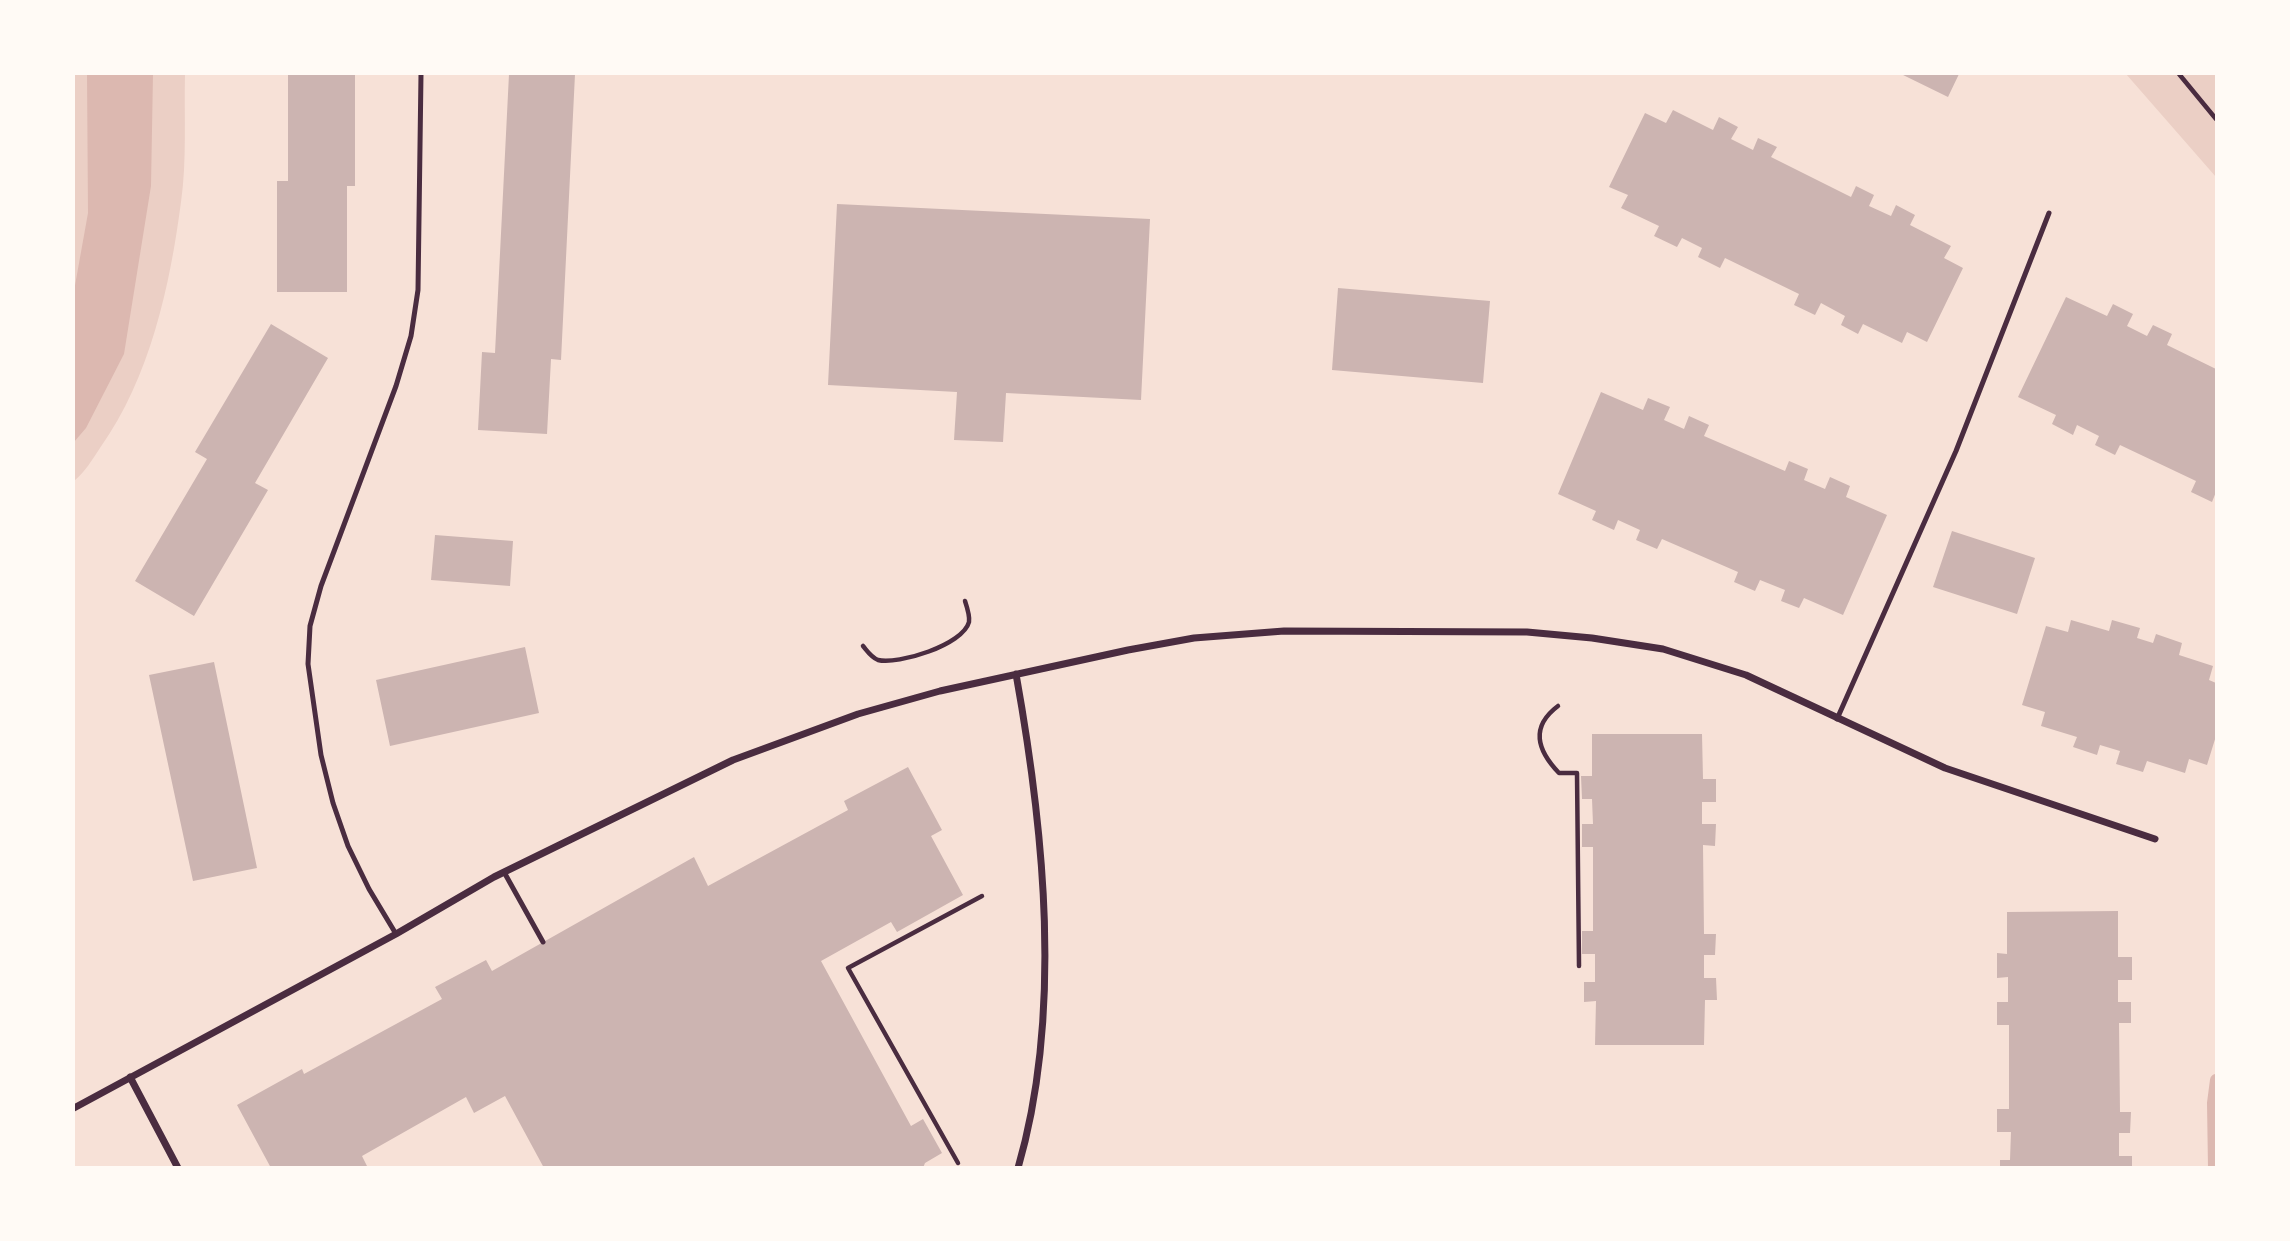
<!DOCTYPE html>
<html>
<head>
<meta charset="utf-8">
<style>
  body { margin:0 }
  #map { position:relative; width:2290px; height:1241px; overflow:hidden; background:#f7e1d7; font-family:"Noto Serif",serif }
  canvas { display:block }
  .frame { position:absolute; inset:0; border:75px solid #fffaf5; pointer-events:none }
</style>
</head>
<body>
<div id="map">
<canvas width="2290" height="1241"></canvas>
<div class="frame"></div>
</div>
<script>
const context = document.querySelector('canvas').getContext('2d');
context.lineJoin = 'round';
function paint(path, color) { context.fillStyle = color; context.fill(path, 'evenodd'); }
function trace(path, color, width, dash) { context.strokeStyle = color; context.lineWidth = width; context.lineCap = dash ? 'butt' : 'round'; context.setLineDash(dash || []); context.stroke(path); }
const green = new Path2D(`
  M74,74H185C184,115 187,161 181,202C170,286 150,378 100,448C92,460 85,472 74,481Z
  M2126,74H2216V177Z`);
const water = new Path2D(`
  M87,74H153L151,186L124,354L86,428L74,442V291L88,213Z`);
const stream = new Path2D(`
  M2214,1168L2213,1103L2216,1080`);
const building = new Path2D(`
  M288,74H355V186H347V292H277V181H288Z
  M509,74H575L561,360L551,359L547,434L478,430L482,352L495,353Z
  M1901,74H1959L1948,97Z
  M1673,110L1713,130L1719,117L1738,127L1731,139L1753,150L1758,138L1777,147L1771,157L1851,197L1856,186L1874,195L1869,206L1891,216L1896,205L1915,215L1910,225L1951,246L1944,258L1963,268L1927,342L1907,332L1902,343L1863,324L1858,334L1841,325L1845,316L1821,303L1815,315L1794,305L1799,294L1725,258L1720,268L1698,257L1702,248L1682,238L1677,247L1654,236L1659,226L1621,208L1628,195L1609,187L1645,113L1666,123Z
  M837,204L1150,219L1141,400L1006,393L1003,442L954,440L957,392L828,385Z
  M1338,288L1490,301L1483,383L1332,370Z
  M2066,297L2107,316L2113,304L2133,314L2127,326L2147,336L2153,325L2172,334L2167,345L2216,369V492L2212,502L2191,492L2196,481L2120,445L2115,455L2095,445L2099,436L2077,425L2073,435L2052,424L2056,415L2018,397Z
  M271,324L328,358L255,483L268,490L194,616L135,581L207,459L195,452Z
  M1601,392L1643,410L1648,398L1670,407L1664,420L1684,429L1689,416L1709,425L1704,436L1785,471L1789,461L1808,469L1804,480L1825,489L1830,477L1850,486L1846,497L1887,515L1843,615L1804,598L1799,608L1781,601L1785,590L1760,580L1755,591L1734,582L1738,572L1662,539L1657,549L1636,540L1640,530L1618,520L1614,530L1592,520L1596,511L1558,494Z
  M1952,531L2035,558L2017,614L1933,587Z
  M435,535L513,541L510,586L431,580Z
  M2071,620L2109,631L2112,620L2140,628L2137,638L2153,643L2156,634L2182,643L2179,655L2213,666L2209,680L2216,683V736L2207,765L2189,759L2185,773L2147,761L2143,772L2116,764L2120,751L2100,745L2097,755L2073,747L2077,737L2041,726L2045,712L2022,705L2046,626L2068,632Z
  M525,647L539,713L390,746L376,680Z
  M214,662L257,868L193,881L149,675Z
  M1592,734H1702L1703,779H1716V802H1702V824H1716L1715,846L1703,845L1704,934H1716L1715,955H1704V978H1716L1717,1000H1705L1704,1045H1595L1596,1001L1584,1002V982H1595V954H1582V931H1593V847H1582V824H1593L1592,799H1582L1581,776H1592Z
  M908,767L942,830L931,836L963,895L897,932L891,922L821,961L911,1126L923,1119L942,1153L925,1163L923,1168H544L505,1096L474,1113L466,1097L362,1156L368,1168H271L237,1105L302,1069L304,1074L442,999L435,987L486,960L492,971L694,857L708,886L848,810L844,801Z
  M2118,911V957H2132V980H2118V1002H2131V1023H2119L2120,1112H2131L2130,1133H2119V1156H2132V1168H2000V1160H2010L2011,1132H1997V1109H2009V1025H1997V1002H2008V977L1997,978V953L2007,954V912Z`);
const path = new Path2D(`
  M2179,74L2216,119
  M863,646C868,652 871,657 878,660C898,665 963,645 969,622C970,616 967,607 965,601
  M1558,706C1530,727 1537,750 1559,773H1577L1579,966
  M958,1163L848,968L982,896`);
const service = new Path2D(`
  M1837,719L1956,451L2049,213
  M504,872L543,942
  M396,934L369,889L348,846L333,803L321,755L308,664L310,626L321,586L396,386L411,336L418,290L421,74`);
const minor = new Path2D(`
  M1016,674C1044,830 1063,1013 1018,1168
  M130,1077L178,1168
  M74,1108L396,934L494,877L733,760L858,714L940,691L1128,650L1194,638L1284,631L1527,632L1592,638L1663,649L1746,675L1945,768L2155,839`);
paint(green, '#ebcfc5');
paint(water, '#dcb8b0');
trace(stream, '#dcb8b0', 12);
paint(building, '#ccb4b1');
trace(path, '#4a2c40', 4.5);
trace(service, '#4a2c40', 5);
trace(minor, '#4a2c40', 7);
</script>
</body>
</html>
